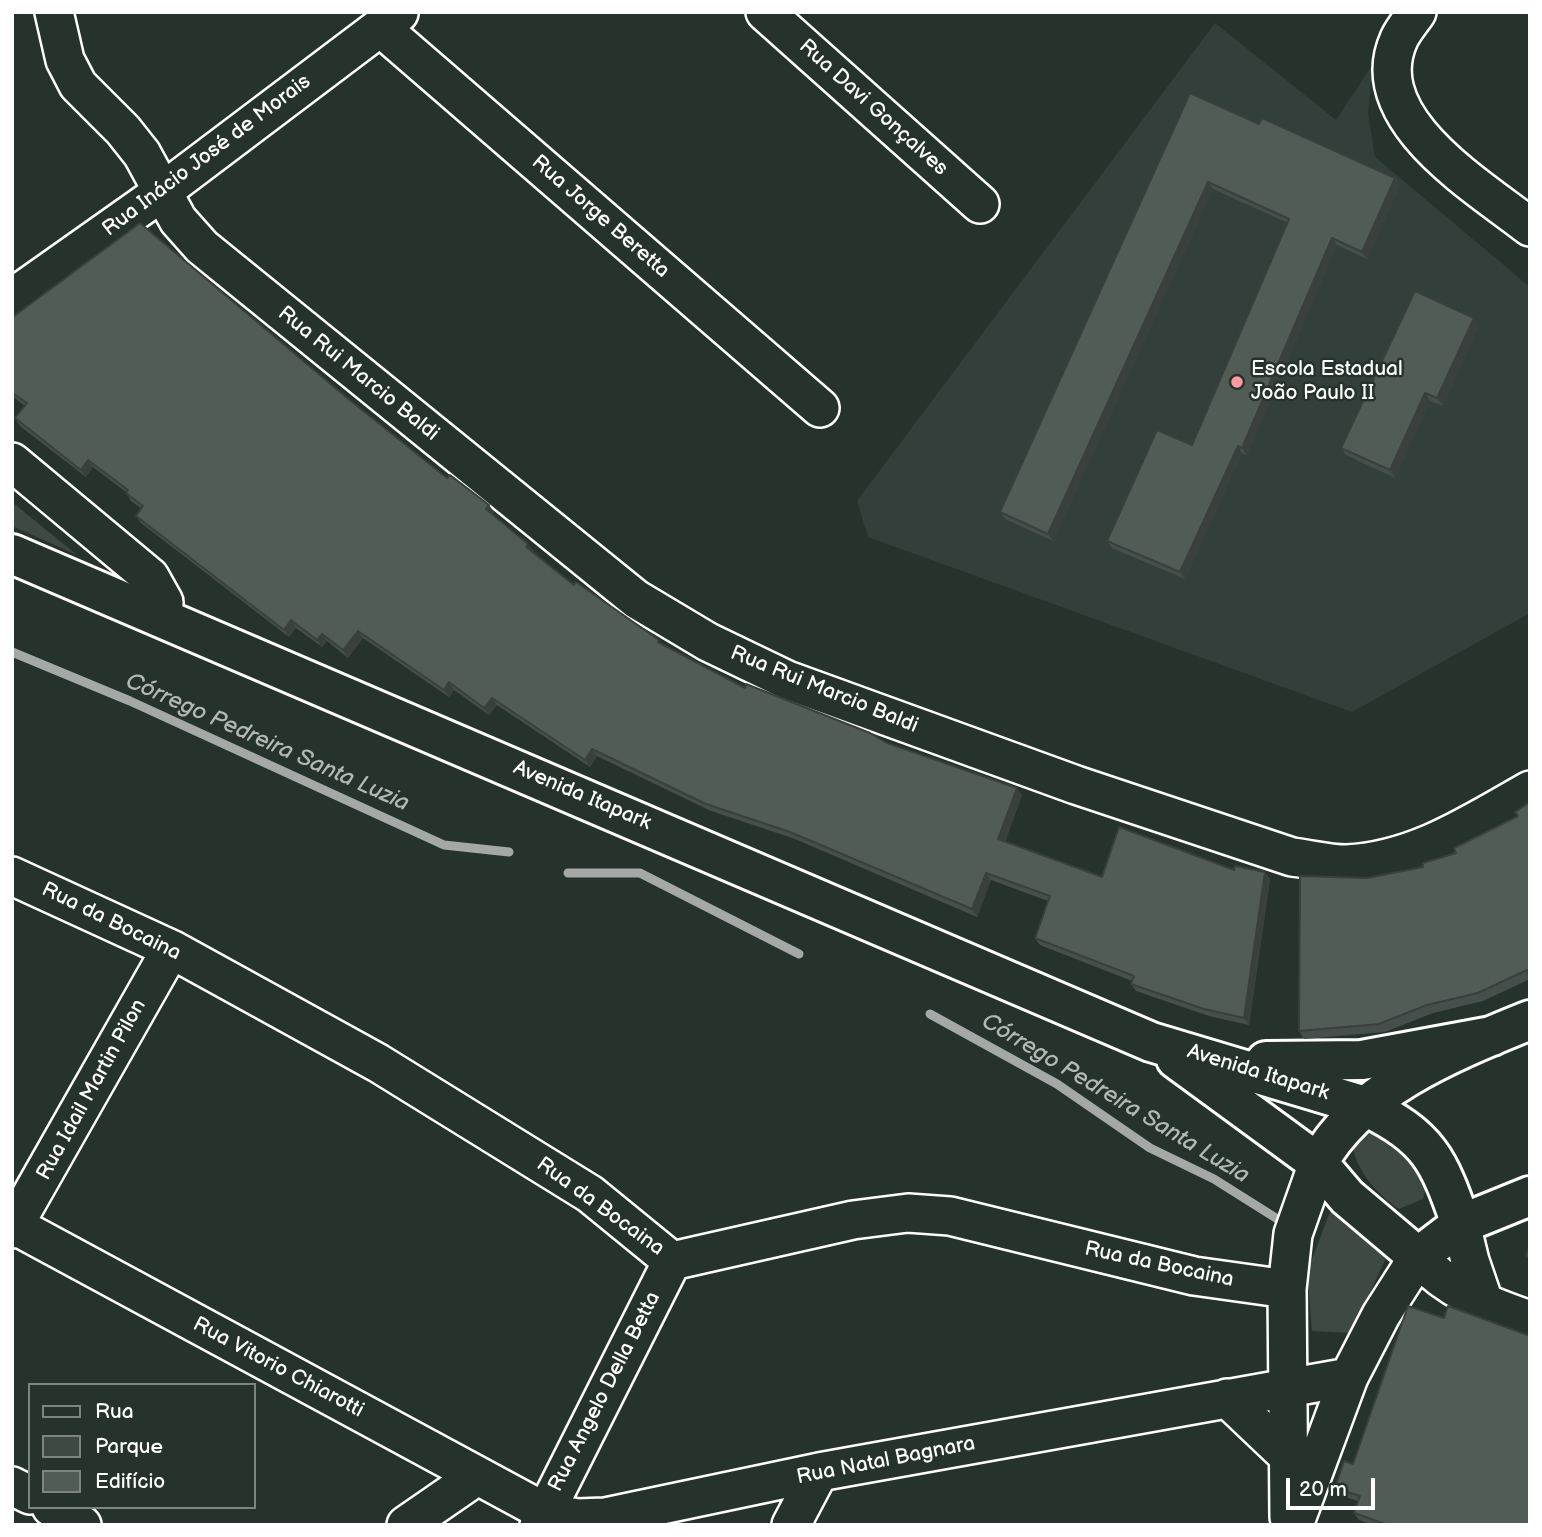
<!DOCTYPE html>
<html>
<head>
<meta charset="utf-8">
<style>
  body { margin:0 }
  #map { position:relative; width:1542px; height:1537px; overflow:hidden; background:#26332d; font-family:"Balsamiq Sans",sans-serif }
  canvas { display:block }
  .frame { position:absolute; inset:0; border:14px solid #fff; pointer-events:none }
  .legend { position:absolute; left:28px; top:1383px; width:228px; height:126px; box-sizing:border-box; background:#26332d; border:2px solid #7d8581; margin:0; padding:9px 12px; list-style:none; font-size:21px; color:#fff }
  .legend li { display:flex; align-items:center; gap:14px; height:35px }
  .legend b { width:35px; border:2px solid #7d8581 }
  .scale { position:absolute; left:1286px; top:1478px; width:89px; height:32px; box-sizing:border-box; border:4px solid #fff; border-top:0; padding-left:9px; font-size:21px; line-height:24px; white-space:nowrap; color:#fff; -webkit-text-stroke:5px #26332d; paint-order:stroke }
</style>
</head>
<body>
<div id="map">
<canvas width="1542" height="1537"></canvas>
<div class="frame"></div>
<ul class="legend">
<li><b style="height:9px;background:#26332d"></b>Rua</li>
<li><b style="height:19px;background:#3e4944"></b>Parque</li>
<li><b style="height:19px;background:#515c57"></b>Edifício</li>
</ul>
<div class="scale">20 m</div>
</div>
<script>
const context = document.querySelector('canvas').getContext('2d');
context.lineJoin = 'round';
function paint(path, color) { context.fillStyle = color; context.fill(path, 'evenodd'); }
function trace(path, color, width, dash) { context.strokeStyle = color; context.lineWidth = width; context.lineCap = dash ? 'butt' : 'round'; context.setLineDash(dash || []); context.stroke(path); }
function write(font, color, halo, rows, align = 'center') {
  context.font = font + ' "Balsamiq Sans",sans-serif'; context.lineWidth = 5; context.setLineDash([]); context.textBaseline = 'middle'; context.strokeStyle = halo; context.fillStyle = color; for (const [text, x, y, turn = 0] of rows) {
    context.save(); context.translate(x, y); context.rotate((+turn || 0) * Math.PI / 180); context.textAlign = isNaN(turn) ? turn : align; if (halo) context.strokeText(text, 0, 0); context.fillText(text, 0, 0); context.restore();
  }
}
const built = new Path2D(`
  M1215,23L1336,120L1373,64L1368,113L1375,157L1530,287V613L1352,712L868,537L857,501Z`);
const green = new Path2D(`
  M12,502L77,555L12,526Z
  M1378,1125L1430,1171L1423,1199L1399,1209C1374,1192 1355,1169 1351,1139L1361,1128Z
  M1331,1209L1386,1258L1351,1333L1312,1331L1307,1273Z`);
const stream = new Path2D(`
  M12,652L130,701L444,845L509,852
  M568,873H640L799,954
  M930,1014L1057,1084L1150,1148L1214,1179L1279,1220`);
const minor = new Path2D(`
  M54,12L65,60L78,85L123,130L142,154L178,220L202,247L636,599L708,642L787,680L1076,785L1292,857C1310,859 1329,864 1346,864C1415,861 1472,823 1530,790
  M765,12L980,204
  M1417,12C1411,21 1403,30 1399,39C1363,119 1478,186 1530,227
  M380,27L820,408
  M12,298L162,192L399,13
  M12,462L150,577L164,602L163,617
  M12,876L171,949L378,1063L590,1194L672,1261
  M12,1224L545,1512L577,1518L605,1517L819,1472L1349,1377
  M1461,1224L1470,1261L1485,1305
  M12,1229L171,949
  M672,1261L853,1220L908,1213L950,1216L1194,1276L1287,1289
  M1227,1398L1287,1455
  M12,1486L30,1495
  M51,1507L82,1525
  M1289,1517L1287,1289L1293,1234L1318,1163
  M406,1525L477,1476
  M539,1525L672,1261
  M791,1525L819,1472
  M1294,1525L1349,1377L1381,1315L1418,1257C1449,1291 1487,1305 1530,1320`);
const secondary = new Path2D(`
  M12,554L1151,1042L1365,1106C1430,1138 1438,1159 1461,1224
  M1176,1059L1318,1163L1347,1197L1418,1257L1461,1224L1530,1196
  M1266,1061L1362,1060L1492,1036
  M1318,1163C1359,1088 1454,1051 1530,1020`);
const wall = new Path2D(`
  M1190,93L1259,124L1395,178L1400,185L1367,259L1337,245L1247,455L1242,453L1185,579L1112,548L1107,541L1192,445L1288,223L1213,189L1053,541L1005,519L1000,512Z
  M12,314L14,316L346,397L447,478L494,512L493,514L534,551L533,552L574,585L662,644L745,688L1022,795L1005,842L1102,877L1234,870L1265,872L1270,879L1249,1025L1209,1016L1136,991L1131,984L1132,981L1040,945L1035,938L1048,901L991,880L977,917L795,839L711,811L597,756L590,767L497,705L489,715L454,690L449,697L363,638L348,658L327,641L322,647L296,628L289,637L141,523L136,516L142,509L131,501L126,493V492L93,467L86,477L20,426L15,418L25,406L12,396Z
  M1479,325L1443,406L1430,401L1395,478L1346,455L1341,448Z
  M1530,802V979L1483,1001L1433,1013L1385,1032L1304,1039L1299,1031L1367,878L1423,867L1456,853L1518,816Z
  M1335,1488L1530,1525H1373L1359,1520L1354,1513L1358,1501L1340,1495Z`);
const shadedWall = new Path2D(`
  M1395,178L1400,185L1367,259L1362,252Z
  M1208,182L1213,189L1053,541L1048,534Z
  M1332,238L1337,245L1247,455L1242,448Z
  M1474,318L1479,325L1443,406L1437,398Z
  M1425,393L1430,401L1395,478L1390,470Z
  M1238,446L1242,453L1185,579L1180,572Z
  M88,460L93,467L86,477L81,470Z
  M489,505L494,512L491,516L486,509Z
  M528,544L534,551L531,554L526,547Z
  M291,620L296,628L289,637L284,630Z
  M358,631L363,638L348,658L343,650Z
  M322,634L327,641L322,647L317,640Z
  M449,682L454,690L449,697L444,690Z
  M492,698L497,705L489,715L484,708Z
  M592,749L597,756L590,767L585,760Z
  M1017,788L1022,795L1003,846L998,839Z
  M1265,872L1270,879L1249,1025L1244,1018Z
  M986,873L991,880L977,917L972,909Z`);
const building = new Path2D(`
  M1190,93L1259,124L1262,118L1395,178L1362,252L1332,238L1242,448L1238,446L1180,572L1107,541L1157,430L1192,445L1289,219L1208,182L1048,534L1000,512Z
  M140,223L346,397L447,478L450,475L489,505L486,509L528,544L526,547L574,585L576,582L659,640L658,642L745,688L746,684L870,733L887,743L1017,788L998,839L1102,877L1119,827L1234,870L1235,866L1265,872L1244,1018L1204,1009L1131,984L1134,976L1035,938L1050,896L986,873L972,909L790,832L706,804L592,749L585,760L492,698L484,708L449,682L444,690L358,631L343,650L322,634L317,640L291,620L284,630L136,516L143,506L126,493L128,490L88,460L81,470L15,418L27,403L12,393V314L14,316Z
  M1415,291L1474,318L1437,398L1425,393L1390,470L1341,448Z
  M1530,802V974H1529L1527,970L1478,993L1427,1005L1379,1024L1299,1031L1300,876L1367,878L1423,867V863L1456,853L1454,848L1518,816L1515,812Z
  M1530,1245V1258L1526,1256Z
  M1408,1306L1444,1318L1448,1306L1530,1336V1525H1388L1354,1513L1360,1496L1335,1488L1344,1461L1353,1464Z`);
const markers = [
  [1237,382,7,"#ff9aa2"]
];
const streetNames = [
  ["Rua Davi Gonçalves",873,108,42],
  ["Rua Inácio José de Morais",207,156,-37],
  ["Rua Jorge Beretta",600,217,41],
  ["Rua Rui Marcio Baldi",358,374,39],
  ["Rua Rui Marcio Baldi",824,690,22],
  ["Avenida Itapark",582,796,23],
  ["Rua da Bocaina",111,922,26],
  ["Avenida Itapark",1258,1073,17],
  ["Rua Idail Martin Pilon",92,1090,-61],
  ["Rua da Bocaina",600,1207,36],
  ["Rua da Bocaina",1159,1265,12],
  ["Rua Vitorio Chiarotti",278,1368,28],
  ["Rua Angelo Della Betta",605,1392,-63],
  ["Rua Natal Bagnara",886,1461,-11]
];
const poiNames = [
  ["Escola Estadual",1251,370],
  ["João Paulo II",1251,394]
];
const waterNames = [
  ["Córrego Pedreira Santa Luzia",267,743,24],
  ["Córrego Pedreira Santa Luzia",1115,1099,31]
];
paint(built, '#333f3a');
paint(green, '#3e4944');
trace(stream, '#a4a9a7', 9);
trace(minor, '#fff', 42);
trace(secondary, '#fff', 44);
trace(minor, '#26332d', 37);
trace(secondary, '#26332d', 38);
paint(wall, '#464f4b');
paint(shadedWall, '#39403d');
paint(building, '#515c57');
trace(building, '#39403d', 2);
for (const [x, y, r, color] of markers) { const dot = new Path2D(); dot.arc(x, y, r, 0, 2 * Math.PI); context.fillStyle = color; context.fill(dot); trace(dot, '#26332d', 2.5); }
write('21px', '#fff', '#26332d', streetNames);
write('21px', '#fff', '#26332d', poiNames, 'left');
write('italic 23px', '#b3b8b6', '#26332d', waterNames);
</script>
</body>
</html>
